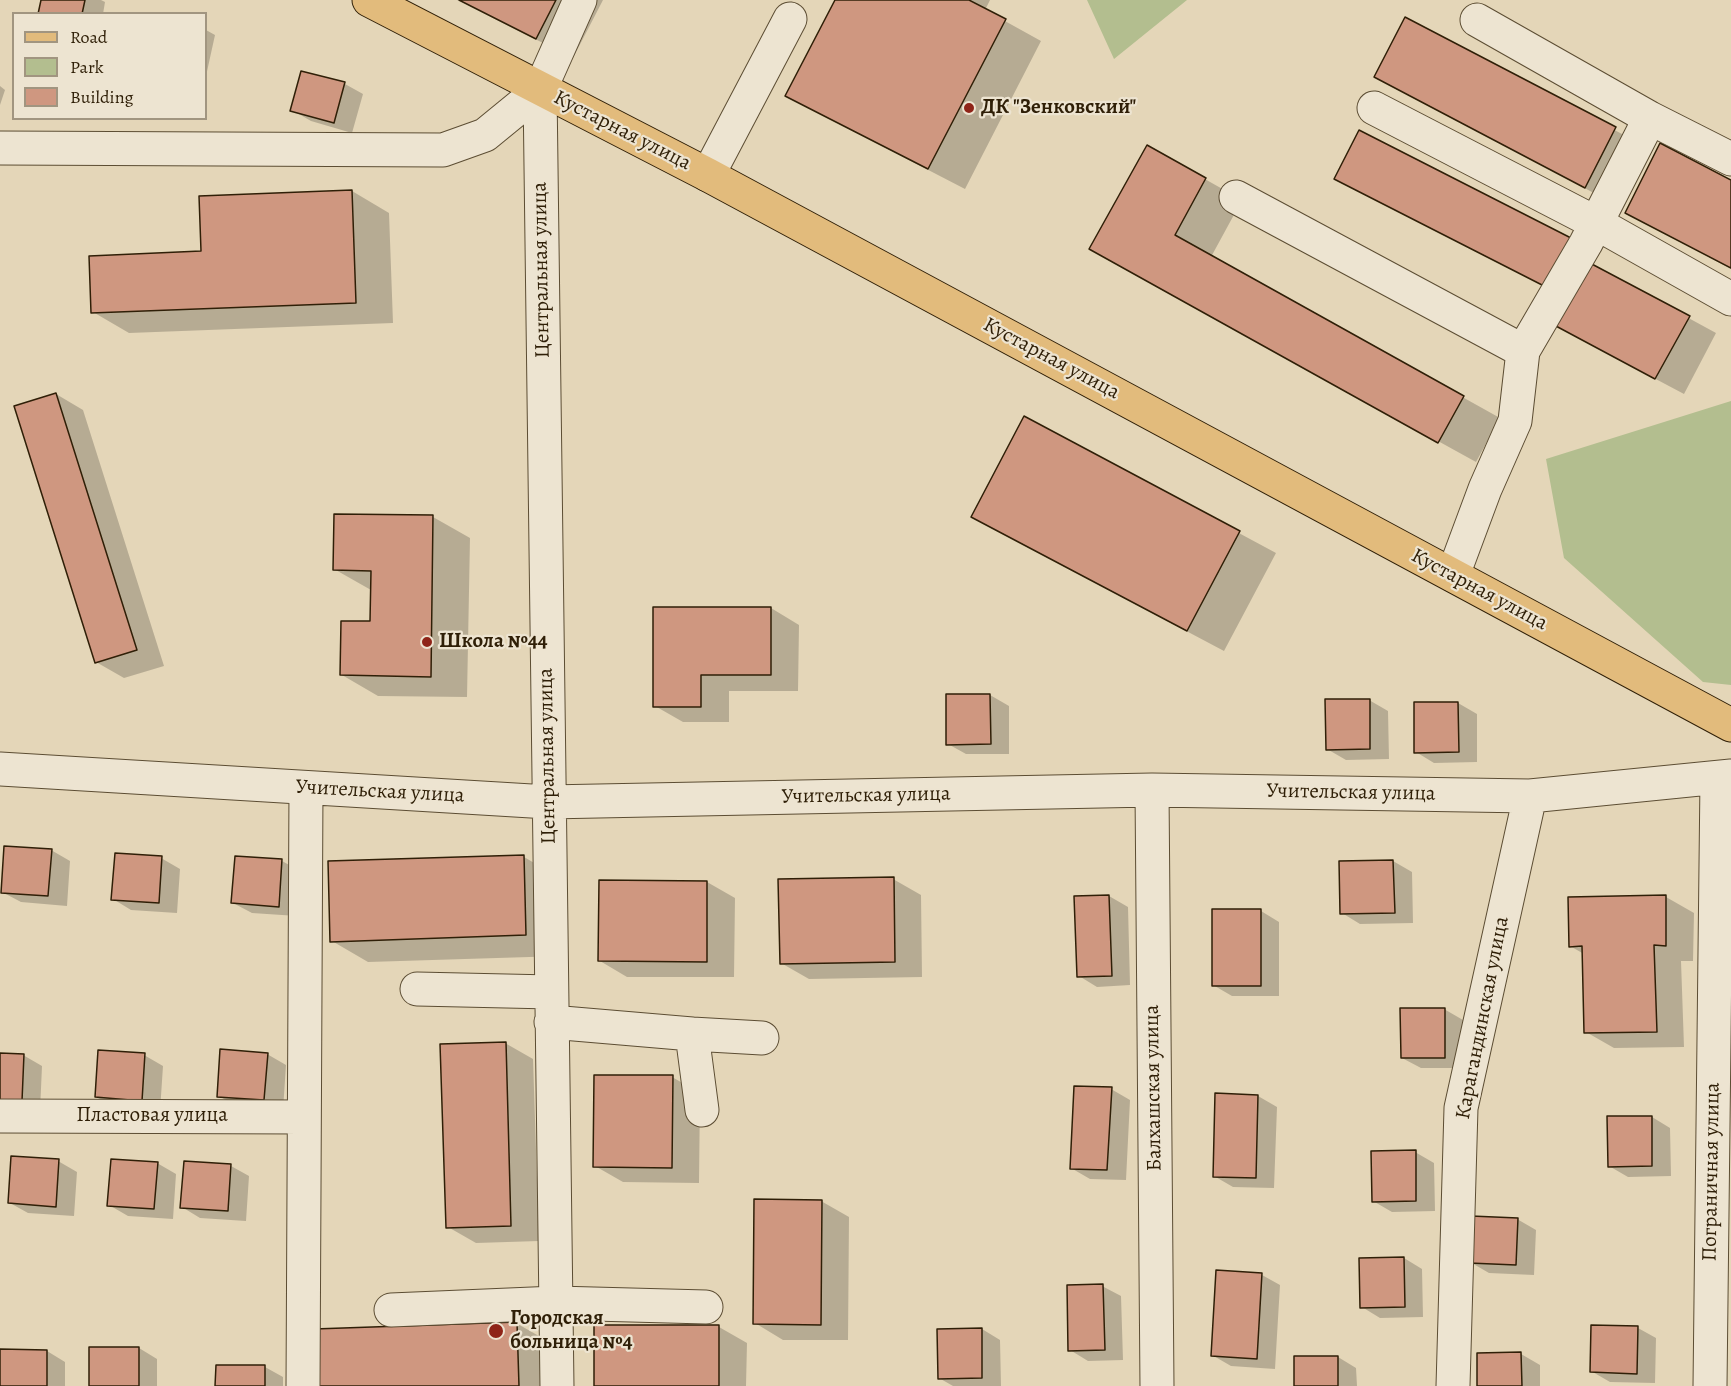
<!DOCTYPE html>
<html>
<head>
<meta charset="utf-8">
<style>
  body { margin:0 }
  #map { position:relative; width:1731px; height:1386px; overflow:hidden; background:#e4d6b8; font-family:Alegreya,serif }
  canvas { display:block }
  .legend { position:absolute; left:12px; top:12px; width:195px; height:108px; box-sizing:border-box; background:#ede4d1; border:2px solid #a19580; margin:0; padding:8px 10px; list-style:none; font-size:18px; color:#2f1f07 }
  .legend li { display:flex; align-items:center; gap:12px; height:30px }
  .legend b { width:30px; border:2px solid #a19580 }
</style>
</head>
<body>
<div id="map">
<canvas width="1731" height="1386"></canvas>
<ul class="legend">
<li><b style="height:8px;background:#e2bb7c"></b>Road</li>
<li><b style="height:16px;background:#b3be8f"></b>Park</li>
<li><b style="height:16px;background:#cf9780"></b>Building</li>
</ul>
</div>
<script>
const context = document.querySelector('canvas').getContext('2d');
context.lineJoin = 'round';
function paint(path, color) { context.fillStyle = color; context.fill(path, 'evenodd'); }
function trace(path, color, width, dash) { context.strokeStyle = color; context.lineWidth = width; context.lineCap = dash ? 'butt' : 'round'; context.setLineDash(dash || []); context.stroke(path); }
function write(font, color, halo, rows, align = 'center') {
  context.font = font + ' Alegreya,serif'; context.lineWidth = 4.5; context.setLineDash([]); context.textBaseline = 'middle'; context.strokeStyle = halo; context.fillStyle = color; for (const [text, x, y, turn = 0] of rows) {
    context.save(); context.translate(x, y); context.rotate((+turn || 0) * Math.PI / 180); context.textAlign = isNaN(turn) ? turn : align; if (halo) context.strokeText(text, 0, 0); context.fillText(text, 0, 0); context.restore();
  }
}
const green = new Path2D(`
  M1087,0H1187L1114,59Z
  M1731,401V685L1703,682L1564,558L1546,459Z`);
const shadow = new Path2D(`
  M42,0H101L105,2L103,14H39Z
  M457,0H603L573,58Z
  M836,0H990L985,10L1041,41L965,189L824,116L787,95Z
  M1406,19L1652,150L1622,208L1376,77Z
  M206,30L215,35L206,76Z
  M345,84L363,94L352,133L311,121L292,110Z
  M0,86L5,90L0,105Z
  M1148,147L1242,200L1211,257L1500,418L1476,462L1128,270Z
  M1731,181V269L1627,213Z
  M352,191L389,213L393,323L129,333L93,312L203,253Z
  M1571,239L1598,255L1593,266L1716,333L1684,394L1584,341Z
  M56,394L83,410L164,666L124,678L96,662Z
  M1025,418L1276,553L1224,651L1009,537Z
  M335,515L433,517L470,538L467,697L378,696L342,675L372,623L371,590L334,569Z
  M771,608L799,625L798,691H729V722H683L655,706Z
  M990,695L1009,706V754H966L948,744L947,696Z
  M1369,700L1388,711L1389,759L1346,760L1327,749Z
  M1458,703L1477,714V762L1434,763L1416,752L1415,704Z
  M51,850L70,861L67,906L21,902L2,892Z
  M524,857L560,878L562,956L368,962L332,941Z
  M161,858L180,869L177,913L131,910L113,899Z
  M282,861L300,871L297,916L252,913L233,903Z
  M1393,861L1412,872L1413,923L1360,924L1342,913Z
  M893,879L921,895L922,977L809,979L781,963Z
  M707,882L735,898L734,977H627L600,961Z
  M1109,896L1128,907L1130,985L1097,987L1079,976Z
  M1666,897L1694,913L1693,961H1681L1684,1047L1614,1048L1586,1032L1584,954L1570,946Z
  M1261,911L1279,922V996H1232L1213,985Z
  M1444,1009L1463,1020V1068H1421L1402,1058Z
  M505,1043L533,1059L539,1241L476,1243L448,1227Z
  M0,1054L23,1055L42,1066L40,1111L0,1109Z
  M267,1054L286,1065L283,1110L237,1107L219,1096Z
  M144,1055L163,1066L160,1111L115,1107L96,1097Z
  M672,1077L700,1093L699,1183L623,1182L595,1166Z
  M1111,1089L1130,1100L1126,1180L1090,1179L1071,1168Z
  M1258,1096L1277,1107L1274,1188L1233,1187L1214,1176Z
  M1652,1117L1670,1128L1671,1176L1628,1177L1609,1166Z
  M1415,1152L1434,1163L1435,1211L1392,1212L1373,1201Z
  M58,1161L77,1172L74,1216L28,1213L10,1203Z
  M157,1163L176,1174L173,1219L128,1216L109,1205Z
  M231,1166L249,1176L246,1221L200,1218L182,1207Z
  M821,1201L849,1217L848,1340H783L755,1323Z
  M1517,1219L1536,1230L1534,1275L1489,1273L1470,1262Z
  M1404,1258L1422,1269L1423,1317L1380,1318L1362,1307Z
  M1262,1275L1280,1285L1275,1369L1231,1366L1212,1355Z
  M1102,1286L1121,1296L1123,1360L1088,1361L1070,1350Z
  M516,1323L553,1344L554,1386H317Z
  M719,1327L747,1343L746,1386H595Z
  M1638,1328L1656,1338L1655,1383L1610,1382L1591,1371Z
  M982,1329L1000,1340L1001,1386H953L939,1378Z
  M139,1348L157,1359V1386H91Z
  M0,1351H47L65,1362V1386H0Z
  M1521,1354L1540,1365V1386H1479Z
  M1338,1357L1356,1368L1357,1386H1296Z
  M265,1367L283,1377V1386H217Z`);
const building = new Path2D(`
  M41,0H85L82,14H38Z
  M459,0H556L536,39Z
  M835,0H969L1006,19L928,169L785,96Z
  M1405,17L1616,127L1585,188L1374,77Z
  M301,71L345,82L334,123L290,111Z
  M1359,130L1571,238L1546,287L1334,179Z
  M1660,143L1731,180V268L1625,213Z
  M1147,145L1206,178L1175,235L1464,396L1438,443L1089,249Z
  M352,190L356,303L91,313L89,256L201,251L199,196Z
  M1588,262L1690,316L1655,379L1554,325Z
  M56,393L137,650L95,663L14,406Z
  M1024,416L1240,531L1187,631L971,517Z
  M334,514L433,515L431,677L340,675L341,621H370L371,571L333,570Z
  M653,607H771V675H701V707H653Z
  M946,694H990L991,744L946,745Z
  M1325,699H1370V749L1326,750Z
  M1414,702H1458L1459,752L1414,753Z
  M4,846L52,849L48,896L1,893Z
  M115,853L162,856L159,903L111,900Z
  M524,855L526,935L330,942L328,861Z
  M235,856L282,859L279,907L231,903Z
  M1393,860L1395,913L1340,914L1339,861Z
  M894,877L895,962L780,964L778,879Z
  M599,880L707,881V962L598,961Z
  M1109,895L1112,976L1077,977L1074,896Z
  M1666,895V946L1654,945L1657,1032L1584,1033L1582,946L1569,947L1568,897Z
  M1212,909H1261V986H1212Z
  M1400,1008H1445V1058H1401Z
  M506,1042L511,1226L446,1228L440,1044Z
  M220,1049L268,1053L264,1100L217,1097Z
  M98,1050L145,1053L142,1101L95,1097Z
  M0,1053L24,1054L22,1101L0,1100Z
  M594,1075H673L672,1168L593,1167Z
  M1074,1086L1112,1087L1107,1170L1070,1169Z
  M1215,1093L1258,1095L1256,1178L1213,1177Z
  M1607,1116H1652V1166L1608,1167Z
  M1416,1150V1201L1372,1202L1371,1151Z
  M11,1156L59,1159L56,1207L8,1203Z
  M111,1159L158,1162L154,1209L107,1206Z
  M184,1161L231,1164L228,1211L180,1208Z
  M754,1199L822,1200L821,1325L753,1324Z
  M1471,1216L1518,1218L1516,1265L1469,1263Z
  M1404,1257L1405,1307L1360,1308L1359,1258Z
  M1216,1270L1262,1273L1257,1359L1211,1356Z
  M1103,1284L1105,1350L1068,1351L1067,1285Z
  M517,1322L519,1386H316L314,1329Z
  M594,1325H719V1386H594Z
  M1591,1325L1638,1326L1637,1374L1590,1372Z
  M982,1328V1378L938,1379L937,1329Z
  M89,1347H139V1386H89Z
  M0,1349L47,1350V1386H0Z
  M1521,1352L1522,1386H1477V1353Z
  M1294,1356H1338V1386H1294Z
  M216,1365H265V1386H215Z`);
const minor = new Path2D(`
  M1477,20L1650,118L1731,159
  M540,90L557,1386
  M1374,108L1596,223L1731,299
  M0,148L443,150L485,135L540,90L580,0
  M708,175L790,19
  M1236,197L1523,351L1515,421L1485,489L1453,575
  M1523,351L1586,243L1650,118
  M0,769L548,802L1152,790L1530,796L1731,776
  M1152,790L1157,1386
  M417,989L551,992
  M551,1022L692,1034L702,1110
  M692,1034L762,1038
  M0,1116L304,1117
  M391,1310L556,1303L706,1307
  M303,1386L306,788
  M1453,1386L1461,1108L1530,796
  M1710,1386L1717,778`);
const major = new Path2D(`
  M369,0L708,175L1731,725`);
const markers = [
  [969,108,6,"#8f2418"],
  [427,642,6,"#8f2418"],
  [496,1331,8,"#8f2418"]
];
const poiNames = [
  ["ДК \"Зенковский\"",981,108],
  ["Школа №44",439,642],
  ["Городская",510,1319],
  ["больница №4",510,1343]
];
const streetNames = [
  ["Кустарная улица",622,131,27],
  ["Центральная улица",542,270,-91],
  ["Кустарная улица",1051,359,28],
  ["Кустарная улица",1479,590,28],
  ["Центральная улица",548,756,-91],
  ["Учительская улица",380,792,3],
  ["Учительская улица",1351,793,1],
  ["Учительская улица",866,796,-1],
  ["Карагандинская улица",1483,1018,-79],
  ["Балхашская улица",1154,1088,-91],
  ["Пластовая улица",152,1116],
  ["Пограничная улица",1712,1172,-89]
];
paint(green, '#b3be8f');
paint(shadow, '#0003');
paint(building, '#cf9780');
trace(building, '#2f1f07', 1.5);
trace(minor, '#5c4d33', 35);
trace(major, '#2f1f07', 35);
trace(minor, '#ede4d1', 33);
trace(major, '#e2bb7c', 33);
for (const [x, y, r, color] of markers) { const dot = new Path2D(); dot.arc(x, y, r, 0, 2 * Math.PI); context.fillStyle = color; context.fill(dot); trace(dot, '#ede4d1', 2); }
write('bold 21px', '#2f1f07', '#ede4d1', poiNames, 'left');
write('21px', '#2f1f07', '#ede4d1', streetNames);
</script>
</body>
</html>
